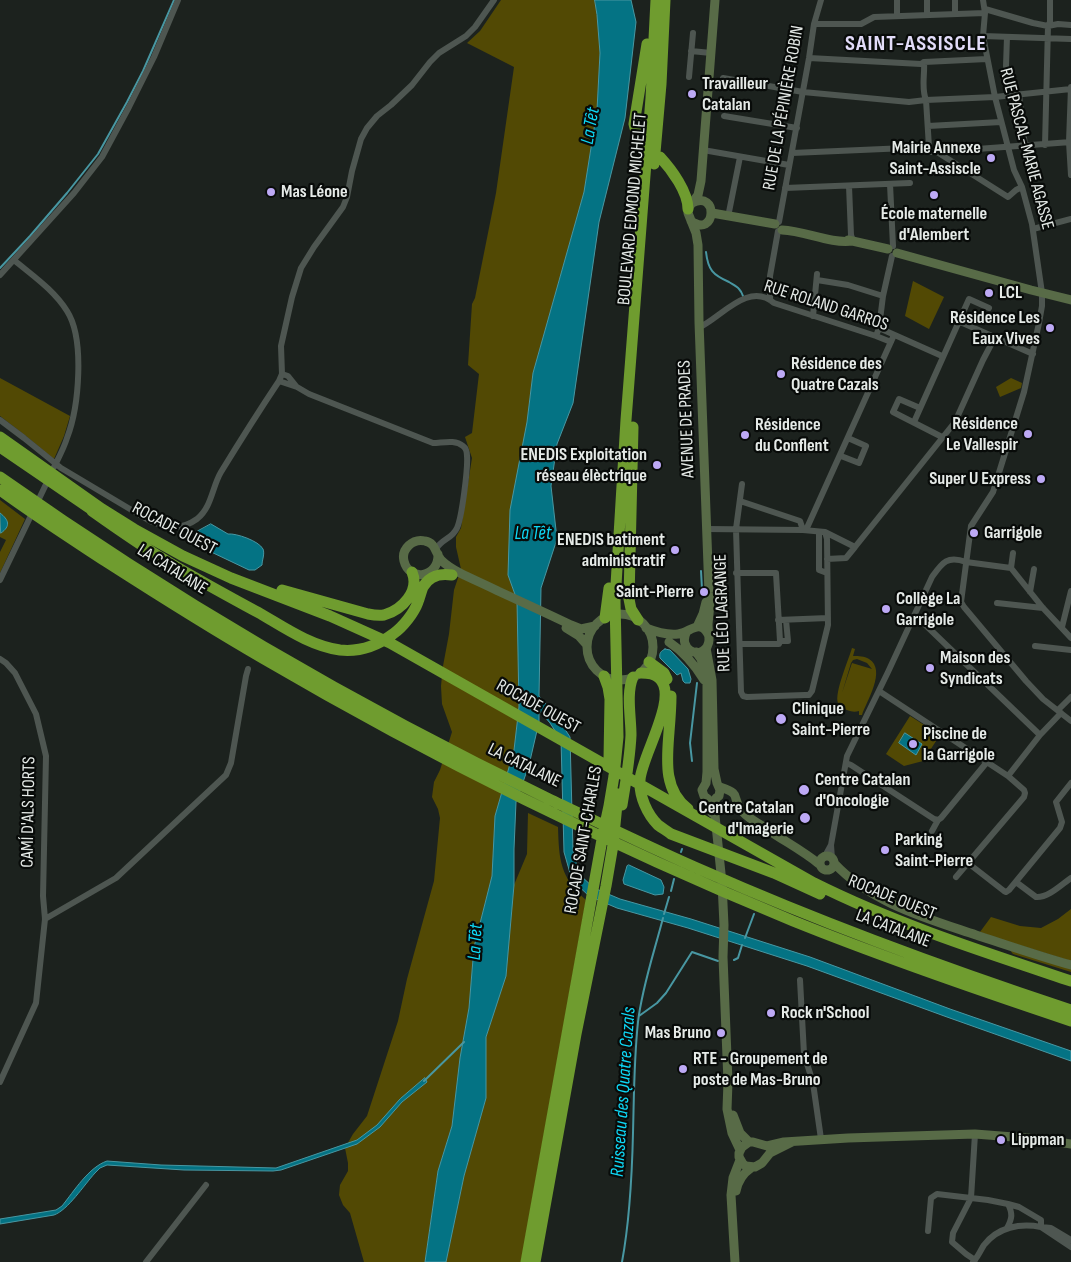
<!DOCTYPE html>
<html>
<head>
<meta charset="utf-8">
<style>
  body { margin:0 }
  canvas { display:block; background:#1c221e }
</style>
</head>
<body>
<canvas width="1071" height="1262"></canvas>
<script>
const context = document.querySelector('canvas').getContext('2d');
context.lineJoin = 'round';
function paint(path, color) { context.fillStyle = color; context.fill(path, 'evenodd'); }
function trace(path, color, width, dash) { context.strokeStyle = color; context.lineWidth = width; context.lineCap = dash ? 'butt' : 'round'; context.setLineDash(dash || []); context.stroke(path); }
function write(font, color, halo, rows, align = 'center') {
  context.font = font + ' "Sofia Sans Condensed",sans-serif'; context.lineWidth = 4.5; context.setLineDash([]); context.textBaseline = 'middle'; context.strokeStyle = halo; context.fillStyle = color; for (const [text, x, y, turn = 0] of rows) {
    context.save(); context.translate(x, y); context.rotate((+turn || 0) * Math.PI / 180); context.textAlign = isNaN(turn) ? turn : align; if (halo) context.strokeText(text, 0, 0); context.fillText(text, 0, 0); context.restore();
  }
}
const green = new Path2D(`
  M501,0H595L597,15L600,53L597,110L584,192L533,373L508,575L517,600L519,707L514,750L495,816L492,876L474,947L469,1008L460,1058L452,1126L438,1171L425,1262H364L350,1213L343,1205L339,1195L340,1185L348,1171V1163L345,1148L353,1134L367,1116L398,1021L407,979L434,881L440,818L438,809L432,797L434,782L440,770L452,732L442,704L441,686L443,666L449,634L454,590L461,569L456,547V537L461,528L472,458L465,437L472,433L479,374L468,365L472,304L475,298L496,193L514,67L467,43L480,31Z
  M913,281L944,297L929,329L905,316Z
  M0,378L70,416L64,436L54,459L26,436L0,416Z
  M1011,378L1022,383L1021,388L1000,397L996,387Z
  M0,500L25,519L0,573V552L6,540L0,537Z
  M852,648L855,649L853,656C859,656 864,656 869,659C887,670 866,702 862,715H859V711C855,712 852,712 847,710C843,709 840,707 838,703C834,693 849,659 852,648ZM857,659L867,663L872,669L852,663L842,693L851,663L853,660Z
  M910,716L940,735L923,761L904,766L886,754Z
  M528,813L558,827C559,860 560,877 586,900L521,1262H446L464,1176L486,1098V1037L506,976L514,885L527,854Z
  M1071,909V961L1003,940L980,932L991,917L1020,926L1041,928L1058,919Z
  M1009,949L1071,968V972L1013,954Z`);
const water = new Path2D(`
  M595,0H631L636,22L625,118L599,222L573,403L557,444L551,486L557,539L541,588L539,696L557,717L570,737L573,851L580,875L594,888L620,899L691,919L810,957L950,1009L1071,1051V1061L947,1017L807,966L688,928L617,908L589,896L572,880L564,852L561,740L550,723L539,710V722L529,765L516,802L514,849V885L506,976L486,1037V1098L464,1176L446,1262H425L438,1171L452,1126L460,1058L469,1008L474,947L492,876L495,816L514,750L519,707L517,600L508,575L510,510L527,422L533,373L584,192L597,110L600,53L597,15Z
  M0,513C9,520 11,526 1,533Z
  M211,524L228,534C236,533 259,541 263,549C265,554 262,560 262,565L255,570H249L186,540L187,537Z
  M665,649L670,650L688,669L691,679L690,683H685L683,681L681,673L677,675L660,658C659,653 661,651 665,649Z
  M905,733L922,744L916,755L899,743Z
  M629,865L661,880L664,887L663,894L655,895L624,884L623,880L627,866Z
  M425,1078L427,1082L402,1102L380,1127L357,1144L281,1170L273,1171L184,1170L107,1165L100,1168L95,1173C84,1185 68,1210 54,1215L0,1224V1219L56,1210L62,1206C74,1191 89,1167 107,1161L161,1165L276,1168L357,1140L377,1125L400,1099Z`);
const stream = new Path2D(`
  M706,252C708,270 713,275 729,282C732,284 737,286 739,289C741,291 742,293 743,296
  M0,268L30,236L67,193L98,154L127,102L143,71L174,0
  M701,571L702,589
  M692,761L690,743L697,683
  M681,852L682,849
  M671,891L674,879
  M664,914L669,897
  M745,938L754,914
  M734,960L738,958L742,945
  M639,1016L657,1003L666,993L692,952L718,961
  M424,1081L464,1042
  M622,1262C630,1219 632,1176 633,1133C634,1096 634,1059 638,1022C642,987 654,953 663,918`);
const street = new Path2D(`
  M897,0V16
  M927,0V15
  M983,0L985,13L983,36L985,46L995,97L1008,147L1014,170L1022,187L1032,224L1042,293V306L1039,323L1024,392L993,492L971,526L961,602L964,607L1026,681L1043,699L1071,721
  M985,9L1033,23L1048,26L1058,24L1071,25
  M955,14V0
  M814,24H861L874,17L985,13
  M983,36L1071,39
  M691,51L711,53
  M809,58L921,64L924,62L987,59
  M924,62C925,75 921,88 926,100L929,147
  M1006,66L1007,37
  M689,77L693,33
  M723,78L803,92L909,102L926,100L995,97L1071,89
  M1071,87L1069,142L1071,175
  M1019,94L1025,146
  M724,116L797,128
  M928,126L1001,122
  M1045,145L1048,26L1050,22V0
  M929,147V152H937L1071,142
  M703,150L789,165
  M937,152L1008,197L1016,190L1022,187
  M792,153L929,147
  M890,184L893,246
  M849,186L851,235L853,241
  M785,188L910,183
  M728,217L740,157
  M779,222L809,58L814,24L821,0
  M1033,229L1071,219
  M14,260C33,276 54,290 67,311C85,339 79,407 67,438C64,448 59,457 54,467
  M0,275L74,193L102,157L129,107L154,57L178,0
  M817,280L848,285L883,296
  M770,300V276L778,231
  M813,316L817,274
  M958,321L1033,354
  M700,327C721,317 749,281 774,303L876,336L891,342
  M879,328L942,356
  M876,336L879,328L883,296L892,256
  M282,374L288,376L296,386
  M279,381L297,387L309,394L433,443C442,443 455,439 463,446C466,448 467,452 467,456C468,468 462,517 457,528C452,539 443,538 436,549
  M920,408L899,399L893,412L942,437
  M0,420L24,438L61,468L150,521C167,528 180,531 197,519C212,507 212,487 221,472C240,441 259,411 279,381L282,374L281,346L292,297L301,268L314,247L343,207L347,197L352,171L361,139L367,128L377,116L391,105L412,85L430,62L439,53L466,36L475,27L494,0
  M914,422L969,299L989,308
  M841,456L859,463L866,446L848,438
  M742,484L736,529L741,692L743,696L747,697L805,695H809L812,691L828,625L827,539L825,532
  M740,501L800,521L803,530
  M707,529L803,530L825,532L855,547L846,558L827,559
  M806,530L894,335
  M819,532V570L827,573
  M855,547L955,422L983,360L995,337
  M1011,568L1013,553
  M736,573H776L780,641L779,644H740
  M0,580L49,478
  M1030,592L1034,569
  M997,603L1043,608
  M915,615L1040,735
  M778,620L828,618
  M1062,627L1071,591
  M780,641H788L786,620
  M1035,646L1071,650
  M0,659L6,663L15,673L36,714L46,756L43,896L45,919L36,1003L0,1082
  M879,691L1008,776L1024,790L1025,793L1024,797L956,877
  M1058,710L1071,697
  M846,763L851,765L934,819L938,820L941,818L987,762
  M1008,776L1040,735L1061,713
  M932,831L938,820
  M831,845L847,756L888,672L932,577C942,563 947,555 966,562L1011,568L1043,608L1071,638
  M825,856L831,845L832,859
  M968,863L1004,891L1006,892L1009,890L1060,828L1062,822L1056,802L1071,783
  M1016,882L1036,897C1048,898 1061,885 1071,878
  M45,919L116,878L226,775L231,763L246,676L248,669
  M800,980L804,1054L813,1083L821,1139
  M928,1231L931,1198L937,1194L988,1200L1008,1204
  M1071,1240L1051,1228L1041,1227L1071,1247
  M975,1260L966,1254L952,1242L953,1233L971,1198L975,1134
  M146,1262L206,1185
  M973,1262C978,1257 980,1251 984,1245C998,1227 1020,1223 1041,1227V1220L1019,1207L1008,1204C1013,1214 1012,1219 1007,1228`);
const secondary = new Path2D(`
  M712,213L775,224
  M691,221C716,239 719,189 692,203
  M782,230C806,231 829,244 853,241
  M848,240L888,249
  M897,253L1031,290L1071,300
  M438,554C439,578 409,582 404,561C401,549 413,538 425,541C436,543 435,553 441,560C446,565 454,570 460,573C472,579 486,585 498,591C522,602 546,613 571,625L581,629L595,626
  M587 647a33 33 0 1 1 66 0a33 33 0 1 1-66 0Z
  M697,627L703,614L706,602
  M566,628L579,636L587,645
  M646,628C656,632 668,635 678,634C690,633 700,617 709,636
  M686,633C679,648 697,660 707,647C708,645 709,642 709,640C709,634 708,629 708,624C709,613 711,604 709,593L699,322L698,245L696,233L688,213L689,207L698,195L701,181L715,0
  M669,642C684,652 695,665 704,680
  M706,648L712,680L714,769L717,783L720,790L719,796L716,798L714,806L722,883L724,925L723,957L728,1082L727,1109L732,1133L740,1150
  M696,652L701,659L707,677V772L706,783L702,790L704,796L708,799L712,813
  M720,787C744,795 730,797 742,811C747,817 757,823 764,827C782,840 802,850 819,864
  M820 863a7 7 0 1 1 14 0a7 7 0 1 1-14 0Z
  M834,863C871,903 926,918 976,935C1007,945 1039,956 1071,965
  M733,1115L740,1133L749,1142
  M792,1142L770,1153L762,1163L755,1167L746,1166L743,1164L739,1157V1153L742,1147L749,1142H753L767,1146L784,1142L848,1138L975,1134L1039,1139L1071,1144
  M736,1191C738,1181 742,1174 751,1168
  M735,1262L731,1195L733,1178L740,1160`);
const highway = new Path2D(`
  M643,140L635,128L634,124L647,44
  M660,157C672,170 688,192 688,209
  M654,164L661,84L665,0
  M633,427L629,599L631,609L638,620
  M0,437L102,509L134,529L183,556L231,578L330,616L390,643L814,883C896,924 984,952 1071,981
  M0,447L98,514
  M0,477C174,600 359,707 551,800C602,824 653,849 704,871C824,924 947,969 1071,1010
  M0,490C34,515 70,538 105,561C158,595 210,628 264,659C435,759 611,846 793,921C885,958 978,990 1071,1021
  M92,511C116,528 140,545 165,560C196,579 228,596 261,614C285,628 311,646 340,650C359,652 377,646 393,634C403,627 414,613 418,602C420,597 421,592 423,587C429,576 440,573 452,575
  M282,590L368,614C373,615 378,616 384,615C402,610 420,591 412,572
  M605,618L609,588
  M649,662L664,673L667,679
  M641,673C647,673 655,674 659,678C680,696 641,757 640,780C639,796 647,814 658,825C662,828 667,831 671,834L774,873L820,894
  M604,676L608,687L610,699L609,760
  M671,696C671,708 670,720 669,732C667,759 663,790 688,809
  M622,805C626,781 630,758 631,735C631,717 626,693 633,677
  M526,1262L603,834L609,806L614,776L618,737L615,601L626,420L651,98L656,0
  M535,1262L576,1034L606,886L613,845L618,794`);
const markers = [
  [692,94,5,"#bda9f5"],
  [991,158,5,"#bda9f5"],
  [271,192,5,"#bda9f5"],
  [934,195,5,"#bda9f5"],
  [989,293,5,"#bda9f5"],
  [1050,328,5,"#bda9f5"],
  [781,374,5,"#bda9f5"],
  [1028,434,5,"#bda9f5"],
  [745,435,5,"#bda9f5"],
  [657,465,5,"#bda9f5"],
  [1041,479,5,"#bda9f5"],
  [974,533,5,"#bda9f5"],
  [675,550,5,"#bda9f5"],
  [704,592,5,"#bda9f5"],
  [886,609,5,"#bda9f5"],
  [930,668,5,"#bda9f5"],
  [781,719,6,"#bda9f5"],
  [913,744,5,"#bda9f5"],
  [804,790,6,"#bda9f5"],
  [805,818,6,"#bda9f5"],
  [885,850,5,"#bda9f5"],
  [771,1013,5,"#bda9f5"],
  [721,1033,5,"#bda9f5"],
  [683,1069,5,"#bda9f5"],
  [1001,1140,5,"#bda9f5"]
];
const poiNames = [
  ["Travailleur",702,84],
  ["Catalan",702,105],
  ["Mairie Annexe",981,148,"right"],
  ["Saint-Assiscle",981,169,"right"],
  ["Mas Léone",281,192],
  ["École maternelle",934,214,"center"],
  ["d'Alembert",934,235,"center"],
  ["LCL",999,293],
  ["Résidence Les",1040,318,"right"],
  ["Eaux Vives",1040,339,"right"],
  ["Résidence des",791,364],
  ["Quatre Cazals",791,385],
  ["Résidence",1018,424,"right"],
  ["Le Vallespir",1018,445,"right"],
  ["Résidence",755,425],
  ["du Conflent",755,446],
  ["ENEDIS Exploitation",647,455,"right"],
  ["réseau élèctrique",647,476,"right"],
  ["Super U Express",1031,479,"right"],
  ["Garrigole",984,533],
  ["ENEDIS batiment",665,540,"right"],
  ["administratif",665,561,"right"],
  ["Saint-Pierre",694,592,"right"],
  ["Collège La",896,599],
  ["Garrigole",896,620],
  ["Maison des",940,658],
  ["Syndicats",940,679],
  ["Clinique",792,709],
  ["Saint-Pierre",792,730],
  ["Piscine de",923,734],
  ["la Garrigole",923,755],
  ["Centre Catalan",815,780],
  ["d'Oncologie",815,801],
  ["Centre Catalan",794,808,"right"],
  ["d'Imagerie",794,829,"right"],
  ["Parking",895,840],
  ["Saint-Pierre",895,861],
  ["Rock n'School",781,1013],
  ["Mas Bruno",711,1033,"right"],
  ["RTE - Groupement de",693,1059],
  ["poste de Mas-Bruno",693,1080],
  ["Lippman",1011,1140]
];
const streetNames = [
  ["RUE DE LA PÉPINIÈRE ROBIN",784,108,-80],
  ["RUE PASCAL-MARIE AGASSE",1026,149,75],
  ["BOULEVARD EDMOND MICHELET",633,209,-85],
  ["RUE ROLAND GARROS",826,306,18],
  ["AVENUE DE PRADES",687,419,-92],
  ["ROCADE OUEST",174,529,28],
  ["LA CATALANE",172,570,32],
  ["RUE LÉO LAGRANGE",723,613,-92],
  ["ROCADE OUEST",538,707,29],
  ["LA CATALANE",524,766,26],
  ["CAMÍ D'ALS HORTS",29,812,-89],
  ["ROCADE SAINT-CHARLES",584,840,-80],
  ["ROCADE OUEST",892,898,22],
  ["LA CATALANE",893,929,21]
];
const waterNames = [
  ["La Têt",591,126,-80],
  ["La Têt",533,534],
  ["La Têt",476,942,-87],
  ["Ruisseau des Quatre Cazals",624,1092,-86]
];
const districtNames = [
  ["SAINT-ASSISCLE",916,44]
];
paint(green, '#524904');
paint(water, '#047384');
trace(water, '#4897a2', 1);
trace(stream, '#4897a2', 2);
trace(street, '#4e5651', 6);
trace(secondary, '#586b47', 9);
trace(highway, '#6f9c2f', 11);
for (const [x, y, r, color] of markers) { const dot = new Path2D(); dot.arc(x, y, r, 0, 2 * Math.PI); context.fillStyle = color; context.fill(dot); trace(dot, '#080b09', 2); }
write('bold 18px', '#e5eae7', '#080b09', poiNames, 'left');
write('18px', '#e5eae7', '#080b09', streetNames);
write('italic 19px', '#0ed8f6', '#080b09', waterNames);
context.letterSpacing = '1px';
write('bold 22px', '#e2dcf9', '#080b09', districtNames);
context.letterSpacing = '0px';
</script>
</body>
</html>
